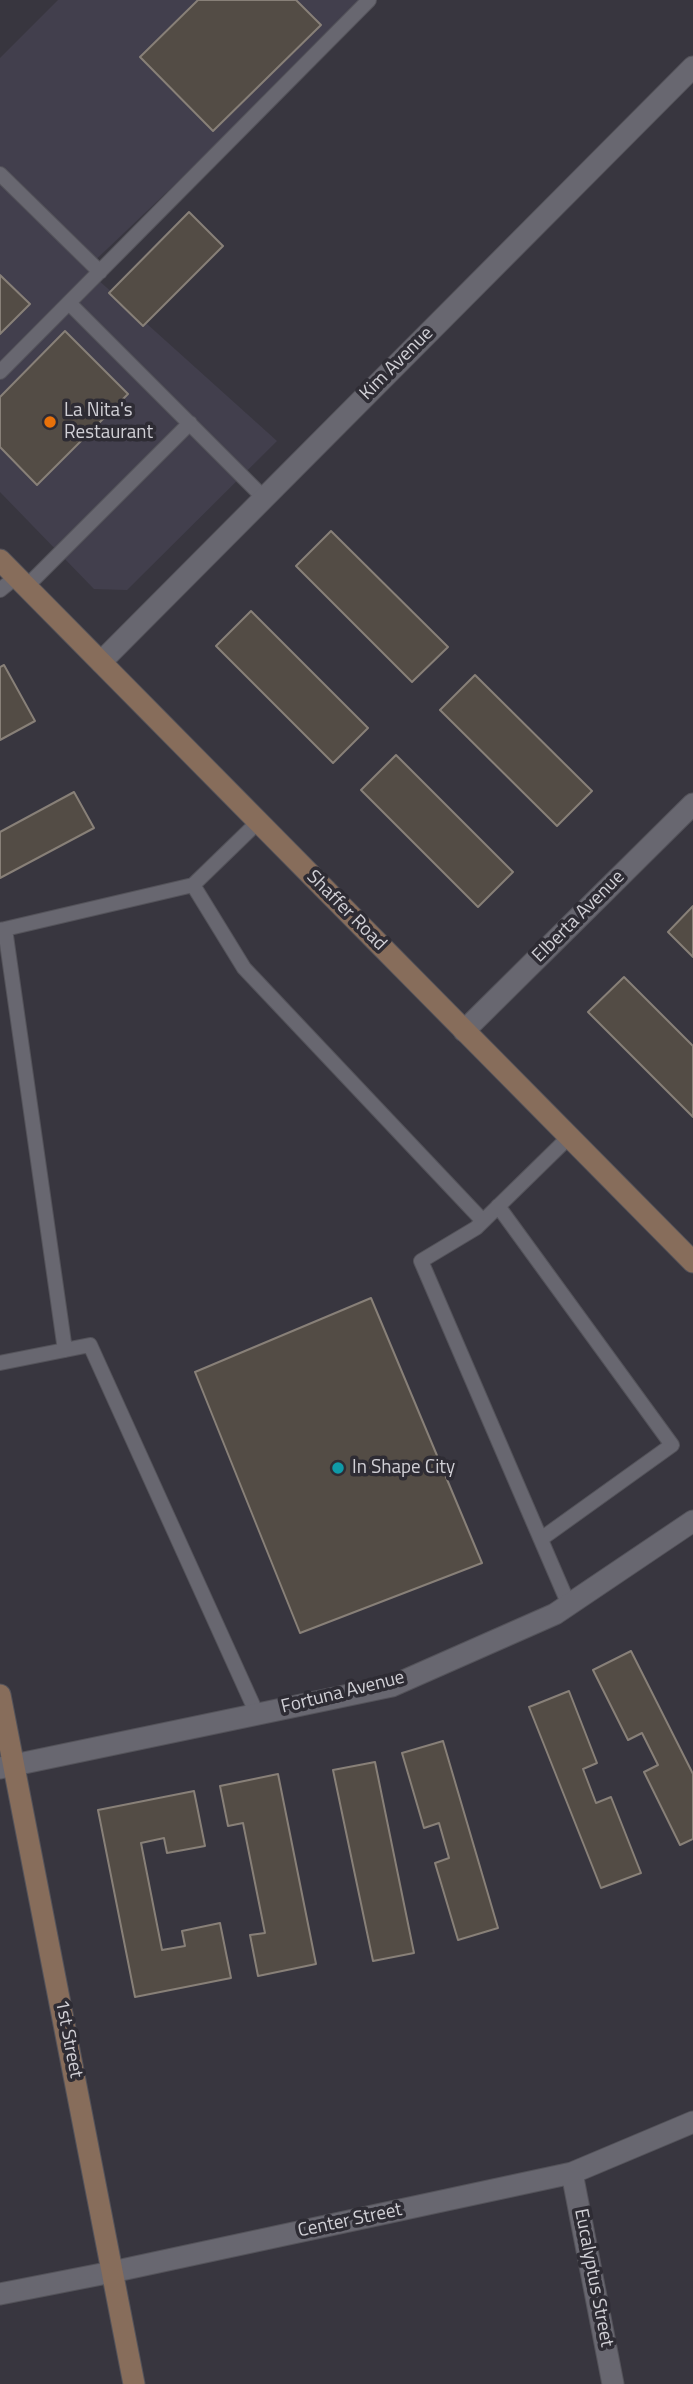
<!DOCTYPE html>
<html>
<head>
<meta charset="utf-8">
<style>
  body { margin:0 }
  canvas { display:block; background:#38363f }
</style>
</head>
<body>
<canvas width="693" height="2384"></canvas>
<script>
const context = document.querySelector('canvas').getContext('2d');
context.lineJoin = 'round';
function paint(path, color) { context.fillStyle = color; context.fill(path, 'evenodd'); }
function trace(path, color, width, dash) { context.strokeStyle = color; context.lineWidth = width; context.lineCap = dash ? 'butt' : 'round'; context.setLineDash(dash || []); context.stroke(path); }
function write(font, color, halo, rows, align = 'center') {
  context.font = font + ' "Titillium Web",sans-serif'; context.lineWidth = 7; context.setLineDash([]); context.textBaseline = 'middle'; context.strokeStyle = halo; context.fillStyle = color; for (const [text, x, y, turn = 0] of rows) {
    context.save(); context.translate(x, y); context.rotate((+turn || 0) * Math.PI / 180); context.textAlign = isNaN(turn) ? turn : align; if (halo) context.strokeText(text, 0, 0); context.fillText(text, 0, 0); context.restore();
  }
}
const built = new Path2D(`
  M58,0H369L86,269L277,441L127,590L94,589L0,492V58Z`);
const building = new Path2D(`
  M198,0H296L321,25L213,131L140,57Z
  M189,212L223,246L143,326L109,293Z
  M0,275L30,304L0,334Z
  M65,331L128,394L37,485L0,447V397Z
  M331,531L448,647L412,682L296,566Z
  M251,611L368,728L333,763L216,646Z
  M4,665L35,721L0,740V667Z
  M475,675L592,791L557,826L440,710Z
  M396,755L513,872L478,907L361,790Z
  M74,792L94,828L0,878V832Z
  M693,906V957L668,932Z
  M624,977L693,1046V1117L588,1012Z
  M371,1298L482,1563L300,1633L195,1372Z
  M631,1651L693,1774V1839L680,1845L644,1772L658,1765L642,1733L628,1740L593,1670Z
  M569,1691L597,1763L583,1769L596,1803L611,1797L641,1873L601,1888L529,1707Z
  M443,1741L498,1928L458,1940L435,1863L449,1858L439,1823L424,1828L402,1753Z
  M375,1762L414,1953L373,1961L333,1770Z
  M278,1774L316,1964L258,1976L250,1935L265,1933L243,1823L228,1826L220,1786Z
  M194,1791L205,1846L167,1853L164,1838L141,1843L162,1950L185,1946L182,1931L220,1923L231,1978L135,1997L98,1810Z`);
const lane = new Path2D(`
  M0,174L100,272
  M69,303L264,498
  M0,372L369,0
  M26,587L190,423
  M0,590L16,577
  M258,822L193,885L244,968L483,1221
  M5,929L193,885
  M0,930L5,929L65,1350
  M569,1137L476,1228L421,1261L569,1605
  M498,1206L672,1445L541,1539
  M0,1363L90,1345L257,1714`);
const street = new Path2D(`
  M101,662L693,67
  M464,1031L693,804
  M0,1768L392,1686L555,1614L693,1521
  M572,2173L613,2384
  M0,2294L112,2272L572,2173L693,2122`);
const secondary = new Path2D(`
  M0,560L693,1262
  M0,1695L134,2384`);
const markers = [
  [50,422,7,"#e8710a"],
  [338,1468,7,"#0f9aa8"]
];
const streetNames = [
  ["Kim Avenue",397,364,-45],
  ["Shaffer Road",346,911,45],
  ["Elberta Avenue",579,917,-45],
  ["Fortuna Avenue",343,1693,-14],
  ["1st Street",68,2039,79],
  ["Center Street",350,2221,-12],
  ["Eucalyptus Street",593,2278,79]
];
const poiNames = [
  ["La Nita's",64,411],
  ["Restaurant",64,433],
  ["In Shape City",352,1468]
];
paint(built, '#423f4d');
paint(building, '#534c45');
trace(building, '#888078', 2);
trace(lane, '#54535a', 16);
trace(street, '#54535a', 23);
trace(secondary, '#54535a', 23);
trace(lane, '#686770', 14);
trace(street, '#686770', 21);
trace(secondary, '#876d5b', 21);
for (const [x, y, r, color] of markers) { const dot = new Path2D(); dot.arc(x, y, r, 0, 2 * Math.PI); context.fillStyle = color; context.fill(dot); trace(dot, '#2e2c34', 2.5); }
write('19px', '#d1d0d6', '#2e2c34', streetNames);
write('19px', '#d1d0d6', '#2e2c34', poiNames, 'left');
</script>
</body>
</html>
